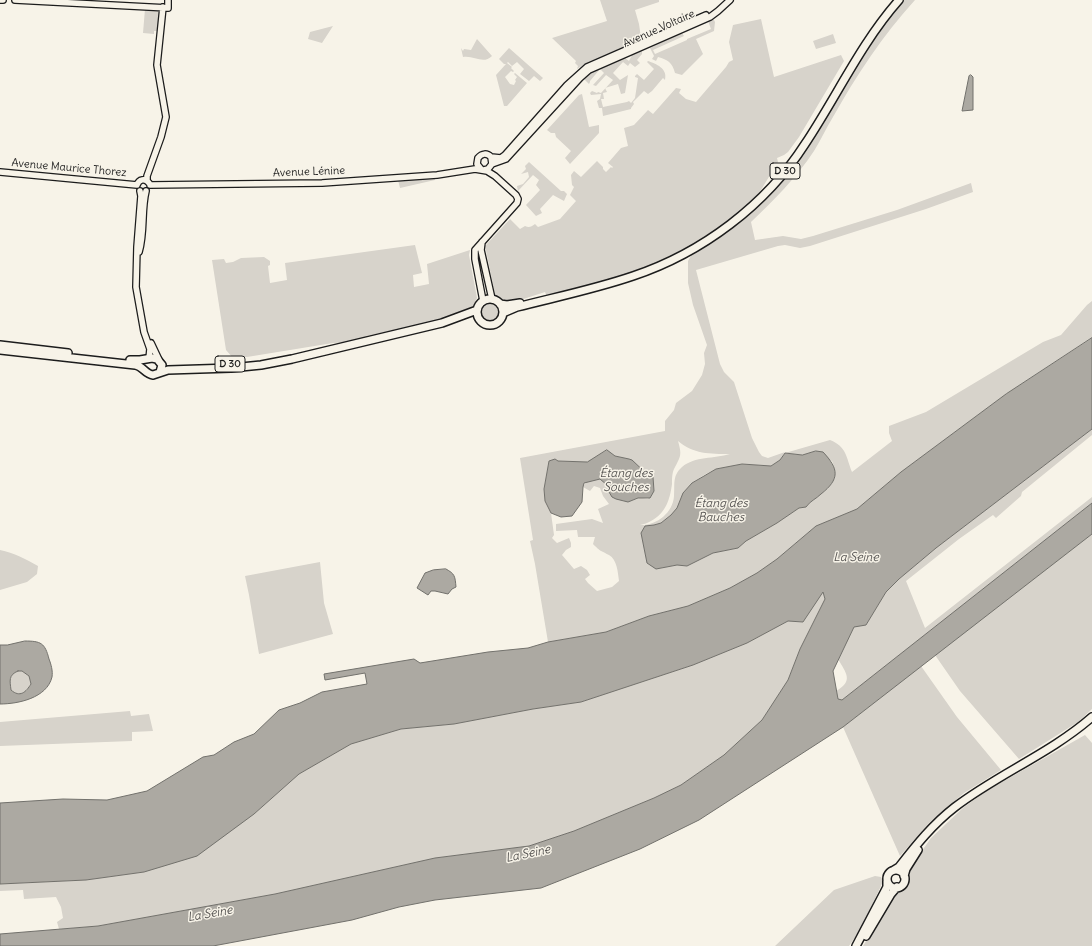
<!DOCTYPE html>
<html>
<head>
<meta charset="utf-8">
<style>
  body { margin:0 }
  canvas { display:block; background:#f7f3e8 }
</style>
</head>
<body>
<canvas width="1092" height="946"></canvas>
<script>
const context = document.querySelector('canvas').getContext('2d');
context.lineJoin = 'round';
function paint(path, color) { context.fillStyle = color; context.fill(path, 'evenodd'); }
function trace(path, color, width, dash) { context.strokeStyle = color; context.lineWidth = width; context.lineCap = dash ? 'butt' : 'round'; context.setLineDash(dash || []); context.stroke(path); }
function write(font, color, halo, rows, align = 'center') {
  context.font = font + ' Delius,sans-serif'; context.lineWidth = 3; context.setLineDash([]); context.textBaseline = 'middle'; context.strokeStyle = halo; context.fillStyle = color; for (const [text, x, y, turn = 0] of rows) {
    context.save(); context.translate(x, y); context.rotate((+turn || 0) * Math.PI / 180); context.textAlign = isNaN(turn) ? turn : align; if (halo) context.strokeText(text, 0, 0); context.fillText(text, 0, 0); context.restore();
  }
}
const green = new Path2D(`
  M600,0H659V2L635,10L639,24L641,38L640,40L588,62L577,69L578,66L575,63L576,61L552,38L607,21Z
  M899,0H915C883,35 856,76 833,117C826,128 821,140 814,151C796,178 774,200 751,222L755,240L783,236L801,239L813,236L897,210L971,183L973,192L926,209L810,246L800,248L785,245L778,246L696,270L720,364L724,372L734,382L752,438L759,452L762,456L768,458L785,452L780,460L771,466L742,464L716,469L704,475L692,483L683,493L677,509L671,515L661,523L654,525L656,569L677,565L687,566L713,553L738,548L746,541L777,523L799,508L806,507C810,501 816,499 821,494C832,485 838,476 832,461L809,453L802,455L785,453L830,440C847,447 846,457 852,472L892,441L889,433V426L926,412L1043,342L1061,335L1087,305L1092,301V338L1006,394L901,472L857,509L816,526L777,559L757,573L730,588L688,606L649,616L606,632L548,642L535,564L530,541L533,540L520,458L665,431V421L674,410L676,403L692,391L702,375L705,364L704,353L707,345L693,305L688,283V261L693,252L656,269L548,299L545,292L511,303L505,301L495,294L485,246L510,219L520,229L525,226C529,228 531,227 535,224L538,227L560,219L576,201L570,195L574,187L572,185L571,175L574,171L581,177L597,161L603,167V169L606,172L611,167L612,168L613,167L608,163L621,148L628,146L624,128L634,125L648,110L653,114L676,88L681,89L679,93L686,99L696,102L726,67L729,62L733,60L729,42L733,25L761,19L774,77L841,55L844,61L799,137L788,152L784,155L777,158L778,162L753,203L794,160L861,51ZM678,441C693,454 710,454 730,454C714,459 695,456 682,467C672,476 675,484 674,496C673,513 656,526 640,525C644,524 648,523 651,521C666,513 670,499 672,484C672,480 672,473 674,469C681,456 682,455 678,441ZM607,451L615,456L629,459L632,460L649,476L653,477L654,491L648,499C637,497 639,499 630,501C618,504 608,486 601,478C594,480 585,480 583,487L590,491L594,486L600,488L603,496L609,504L598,509L603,523L592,519L556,524V531L577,530L578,537H595L593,544C601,552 600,550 609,555C617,559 618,573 619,581L612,587L597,591L588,583L585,579L590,575L587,570L581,566L574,569L562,555L566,550L571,547V543L569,538L557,543L552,538L554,535L551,513L545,501L544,489L549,461L555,459L558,461L587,462Z
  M145,9L158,11L160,12L157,31H154V34L143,33Z
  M711,19L714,20L715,22L714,31L696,39L703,54L682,75L675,73C672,62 668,60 658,57L656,61L652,59L654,56L650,48L682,33L684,36L653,50L655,54L687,40V39L711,29L708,21Z
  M333,26L322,43L308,39L310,32Z
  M833,34L836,43L816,49L813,41Z
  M477,39L492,56C483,65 474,55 463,57L461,48L463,51L464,49L471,50Z
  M509,48L543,78L540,81L534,76L529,81L520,74L524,69L517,62L512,66L508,62L507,63L512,67L511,68L514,71L513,72L511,71L505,77L510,84L514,85L516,81L515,80L517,77L514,74L515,73L527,83L507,106H504L496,75L506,64H504L499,59Z
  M642,51V54L637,60L640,63L635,67L630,63L628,66L623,62L613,73L620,80L628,75L625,93L621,94L618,84L605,88L607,92L603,93L604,99H601L603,107L627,102L629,101L631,103L635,98L638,78L635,77V76L637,74L644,80L654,69L647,62L648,61C656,64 668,68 665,80L663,78L652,91L648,94L644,91L633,102L634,104L631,108V109L603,116L602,108H599L597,101L600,99L601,94L591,95L590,93L592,91L597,93L598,92L601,93L613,80L606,75L596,86L593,85L604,73L600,69L590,81V82L589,84L583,78L589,73L625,58L629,61L632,55Z
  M582,94L589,127L599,125V133L570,164L565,158L571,151L556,137L555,133H551L547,130L579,95Z
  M529,162L561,191H564L567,194L564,201L553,195L540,209L542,213L536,216L526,205L540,190L536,185L539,180L533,175L518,191L517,186L523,184L529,177L528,172L521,174L526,169L525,166Z
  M435,178V180L400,188L398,180Z
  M415,245L422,273L413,275L414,287L429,284L427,264L470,250L469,255L477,298L472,308L445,319L366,336L367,341L333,343L247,357L233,358L226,350L212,260L224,259L226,263L233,262L241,258L264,257L270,261V265L268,266L270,283L287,280L285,263Z
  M479 312a11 11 0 1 1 22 0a11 11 0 1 1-22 0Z
  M1092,429V435L1022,492L1021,496L996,518L993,515L959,539L906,581L925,628L1092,497V503L842,700L838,699L836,691C854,681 846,673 838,659L854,626L866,625L886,592L899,579L936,548Z
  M1092,534V709L1078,722L1019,759L960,691L935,655Z
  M0,550C14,553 26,559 38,566L37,574L27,582L0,590Z
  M320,562L324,603L333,634L259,654L249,595L245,576Z
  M823,591L825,599L800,649L788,680L762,720L724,755L681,785L654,798L574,831L529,846L435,858L275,894L98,926L59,929L57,922L63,918L61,907L56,897L24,899L23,890L0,891V884L86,880L144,872L254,814L299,774L351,744L401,729L454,724L533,709L581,702L693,665L747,643L788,621L803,622Z
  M921,666L957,717L1001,770L964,793L929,823L900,856L843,727Z
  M18,671H22L29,676L31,684C26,692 20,698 11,690C10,681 8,675 18,671Z
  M130,711L131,716L149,714L153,731L132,732V741L0,746V722Z
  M1085,735L1092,743V946H863L896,892H899L906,886L910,871L919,855L931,838L964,807L988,790Z
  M875,876L881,877L883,881L881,886L860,930L849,946H775L834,890Z`);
const water = new Path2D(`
  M971,75L973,77V110L962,111L969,76Z
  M1092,338V429L936,548L899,579L886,592L866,625L854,627L833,671L838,699L842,700L1092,503V534L843,727L699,820L640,849L541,888L435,900L399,907L352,920L213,946H0V934L98,926L275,894L435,858L529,846L574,831L654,798L681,785L724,755L762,720L788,680L800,649L825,599L823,592L803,622L788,621L747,643L693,665L581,702L533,709L454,724L401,729L351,744L299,774L254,814L197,856L144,872L86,880L0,884V803L63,799L107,800L147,791L203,757L214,755L234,742L254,734L279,710L300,703L322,692L367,684L365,673L325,680L324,674L414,659L420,663L488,652L528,648L548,642L606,632L649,616L688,606L730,588L757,573L777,559L816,526L857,509L901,472L1006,394Z
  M607,450L615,456L629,459L632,460L649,476L653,477L654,491L650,498H638L628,502L616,499L612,497L609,492L607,485L600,479L584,483L583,487L582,502L572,516L561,517L551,513L545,501L544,489L549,461L555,459L558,461L587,462Z
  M816,451L823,452C839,469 840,479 821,494C816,499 810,501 806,507L799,508L777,523L746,541L738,548L713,553L687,566L677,565L656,569L647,563L641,533L645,526L654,525L661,523L671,515L677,508L683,493L692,483L716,469L742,464L771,466L780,460L785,453L802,455Z
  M446,569C455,574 455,576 456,587L452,589L448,594L435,591H431L428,595L417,588L425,573L433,570Z
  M25,641C41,641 45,643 49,659C51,664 53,671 52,677C47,698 18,704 0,704V645H7ZM18,671H22L29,676L31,684C26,692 20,698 11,690C10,681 8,675 18,671Z`);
const minor = new Path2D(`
  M0,0H3
  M15,0L168,8V0
  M491,157L501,158L505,155L567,85L587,67L706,15
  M492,164L506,159L580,78L589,70L710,17L718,11L730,0
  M481,169L477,164L478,158C482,153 487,153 491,157L492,164L488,169L484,170
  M0,172L137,185
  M147,181V176L161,137L166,117L157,65L163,7
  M137,185C139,179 145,178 149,183
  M150,185L322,183L437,175L475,169L487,171L495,176L516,195L518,199L517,203L475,250V259L483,301
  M140,191L141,196L137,247L136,287L144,332L150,349L149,359
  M482,242L481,250L492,299
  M139,252C145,232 141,211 146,191
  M151,343L159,360`);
const major = new Path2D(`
  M477 312a13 13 0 1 1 26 0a13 13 0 1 1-26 0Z
  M500,304L507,305L520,303
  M503,313L517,307C556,297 595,289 633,276C702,253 766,205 805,144C837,96 861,43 899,0
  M0,345L68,353
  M0,350L135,365C143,366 145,374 153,375L168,370L231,368L261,365L292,359L442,323L477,310
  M130,360H140L152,358L157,359L162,365L160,372
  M894,870L899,867C916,845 933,824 955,807C998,774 1051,753 1092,717
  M887 879a9 9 0 1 1 18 0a9 9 0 1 1-18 0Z
  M904,876L906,869L918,850
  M866,936L891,894L897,887
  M856,946L887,887V881`);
const shields = [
  [785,171,30],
  [230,364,30]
];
const shieldNames = [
  ["D 30",785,171],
  ["D 30",230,364]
];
const streetNames = [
  ["Avenue Voltaire",659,29,-24],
  ["Avenue Maurice Thorez",69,168,5],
  ["Avenue Lénine",309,172,-2]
];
const waterNames = [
  ["Étang des",626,474],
  ["Souches",626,488],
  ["Étang des",721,504],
  ["Bauches",721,518],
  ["La Seine",856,558],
  ["La Seine",528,854,-12],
  ["La Seine",210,914,-10]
];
paint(green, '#d7d3cb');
paint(water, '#aca9a2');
trace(water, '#72716c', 1);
trace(minor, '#1c1c1c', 8);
trace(major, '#1c1c1c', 10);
trace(minor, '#f7f3e8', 5.5);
trace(major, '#f7f3e8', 7);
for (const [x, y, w] of shields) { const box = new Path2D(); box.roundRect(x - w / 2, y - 8, w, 16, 3); context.fillStyle = '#f7f3e8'; context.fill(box); trace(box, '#1c1c1c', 1); }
write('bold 10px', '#1c1c1c', null, shieldNames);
write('11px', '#1c1c1c', '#f7f3e8', streetNames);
write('italic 12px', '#565452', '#f7f3e8', waterNames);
</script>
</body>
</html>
